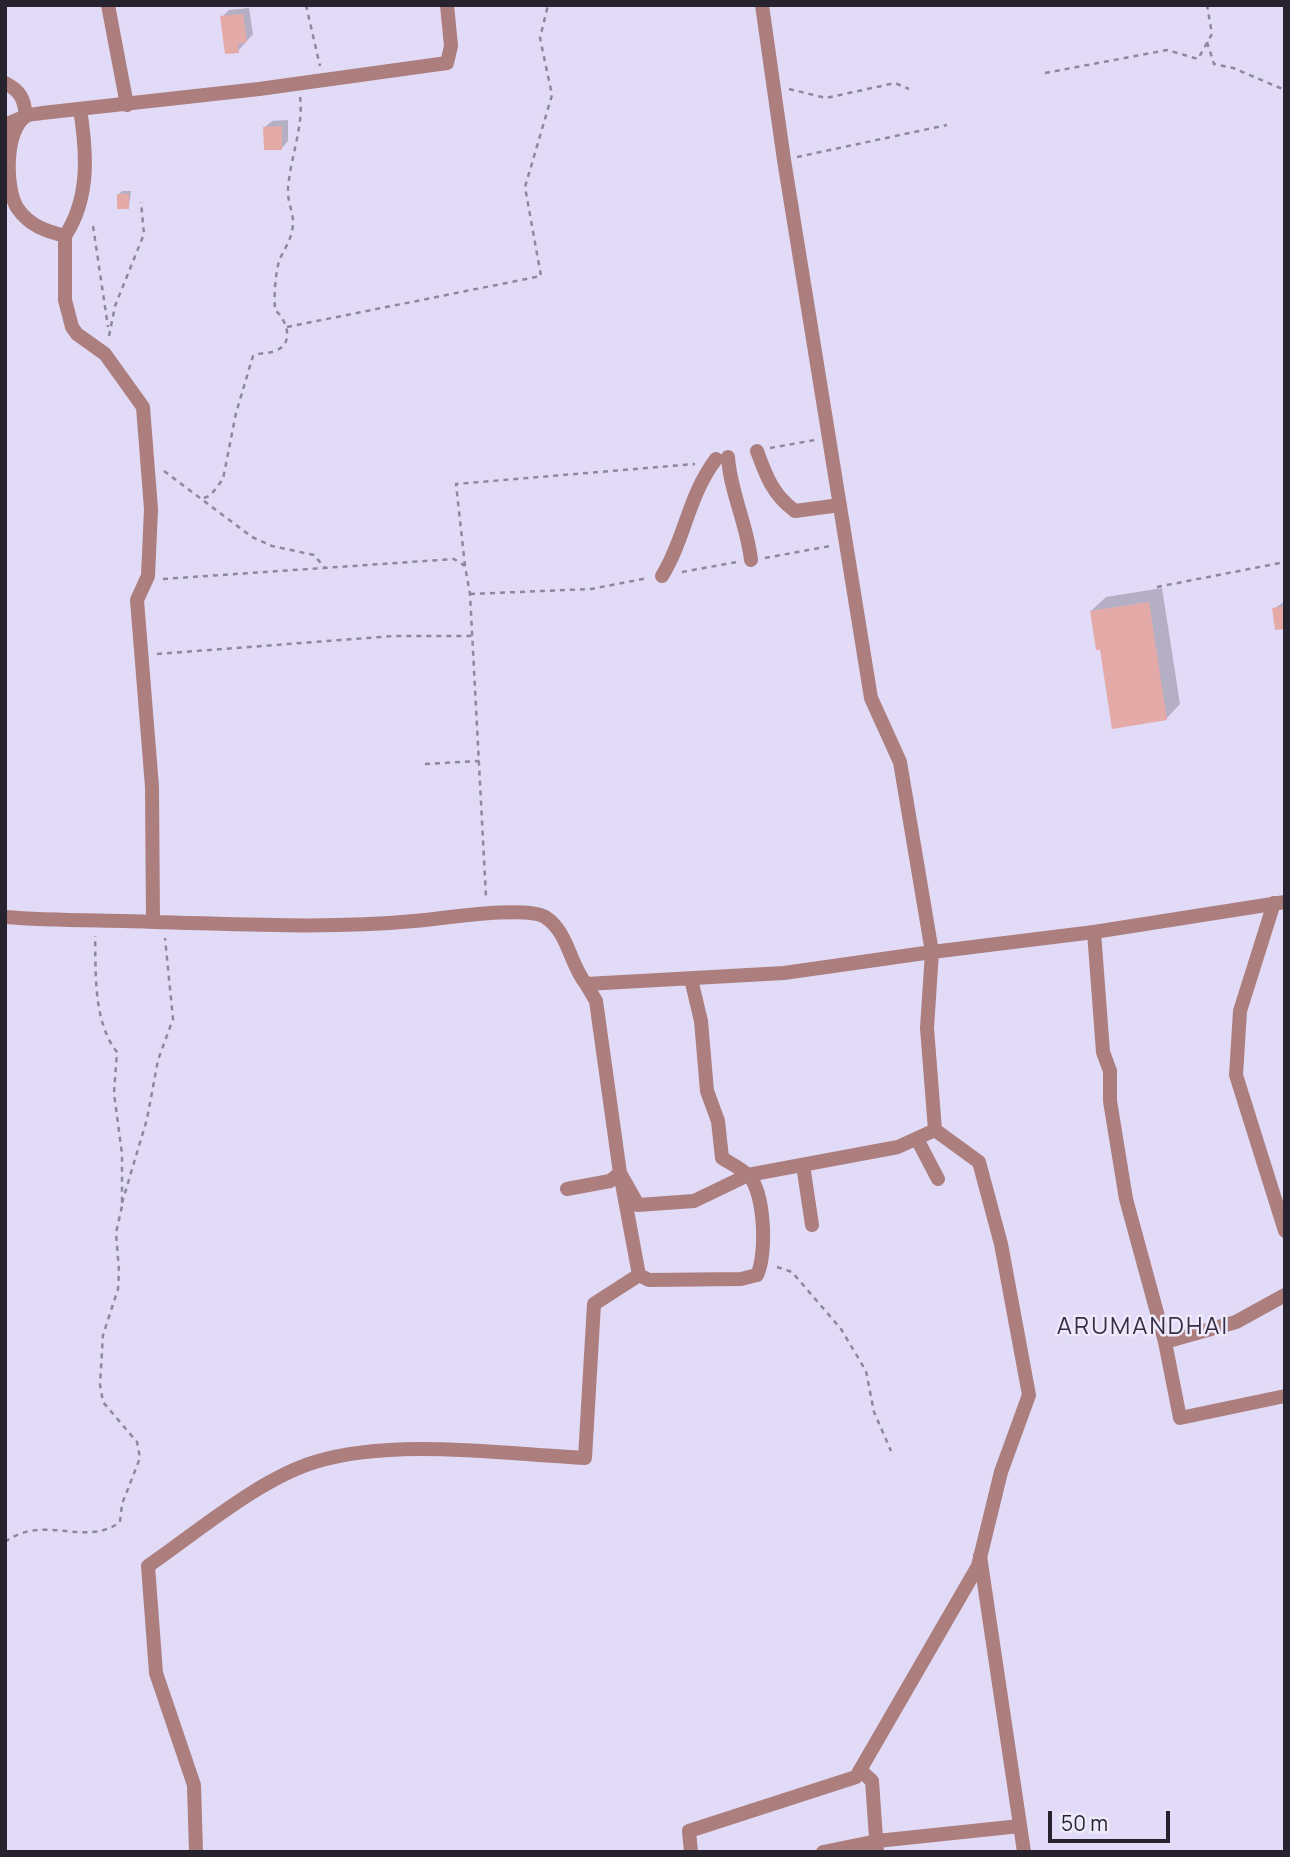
<!DOCTYPE html>
<html>
<head>
<meta charset="utf-8">
<style>
  body { margin:0 }
  #map { position:relative; width:1290px; height:1857px; overflow:hidden; background:#e2dbf7; font-family:Manrope,sans-serif }
  canvas { display:block }
  .frame { position:absolute; inset:0; border:7px solid #26232e; pointer-events:none }
  .scale { position:absolute; left:1048px; top:1811px; width:122px; height:32px; box-sizing:border-box; border:4px solid #26232e; border-top:0; padding-left:9px; font-size:21px; line-height:24px; white-space:nowrap; color:#26232e; -webkit-text-stroke:5px #eeeafb; paint-order:stroke }
</style>
</head>
<body>
<div id="map">
<canvas width="1290" height="1857"></canvas>
<div class="frame"></div>
<div class="scale">50 m</div>
</div>
<script>
const context = document.querySelector('canvas').getContext('2d');
context.lineJoin = 'round';
function paint(path, color) { context.fillStyle = color; context.fill(path, 'evenodd'); }
function trace(path, color, width, dash) { context.strokeStyle = color; context.lineWidth = width; context.lineCap = dash ? 'butt' : 'round'; context.setLineDash(dash || []); context.stroke(path); }
function write(font, color, halo, rows, align = 'center') {
  context.font = font + ' Manrope,sans-serif'; context.lineWidth = 5; context.setLineDash([]); context.textBaseline = 'middle'; context.strokeStyle = halo; context.fillStyle = color; for (const [text, x, y, turn = 0] of rows) {
    context.save(); context.translate(x, y); context.rotate((+turn || 0) * Math.PI / 180); context.textAlign = isNaN(turn) ? turn : align; if (halo) context.strokeText(text, 0, 0); context.fillText(text, 0, 0); context.restore();
  }
}
const shadow = new Path2D(`
  M249,8L253,34L238,51L222,17L229,10Z
  M288,120V141L282,148L265,127L272,121Z
  M122,191H131L129,207L119,194Z
  M1162,588L1180,704L1166,719L1101,648L1091,611L1106,597Z
  M1285,601V627L1274,609Z`);
const building = new Path2D(`
  M243,14L247,42L238,44L239,53L225,54L220,16Z
  M282,126V150H264L263,127Z
  M117,194H129V209H117Z
  M1149,602L1167,720L1112,729L1100,650H1096L1090,611Z
  M1285,606V629L1275,630L1272,608Z`);
const path = new Path2D(`
  M306,5L320,66
  M1207,42L1214,64L1233,68L1285,90
  M1045,73L1167,50L1198,59L1212,34L1207,5
  M789,89L826,98L895,83L909,89
  M797,157L947,125
  M93,226L108,327
  M287,327L541,276L525,187L552,95L540,38L548,5
  M109,336L115,306L144,234L141,202
  M770,448L815,440
  M164,471L252,537L272,546L314,555L325,568
  M204,498L211,495L223,479L236,413L253,356C261,352 268,354 275,351C295,344 287,320 275,310C274,294 275,277 279,261C283,251 290,242 292,231C296,215 287,204 288,189C290,159 304,125 300,97
  M765,558L830,546
  M465,566L456,484L695,464
  M682,572L737,562
  M163,579L454,559L465,566L470,594L486,897
  M1157,587L1285,562
  M470,594L591,589L648,578
  M157,654L393,636H472
  M425,764L479,761
  M122,1203L147,1119L158,1060L173,1019L165,938
  M777,1267L792,1272L841,1329L866,1371L874,1412L891,1451
  M5,1542C45,1513 85,1548 120,1522L122,1504L140,1458L137,1442L103,1402L100,1385L103,1335L118,1289L119,1271L116,1233L122,1206V1154L114,1093L117,1052C93,1022 96,973 95,936`);
const minor = new Path2D(`
  M108,5L127,105
  M762,5L784,160L871,698L900,762L932,952L784,973L586,984L596,1001L620,1173L638,1205L694,1201L748,1175L898,1147L935,1130
  M5,83C21,91 24,99 26,116L5,125
  M65,236C90,198 87,153 80,109
  M757,451C766,476 773,495 795,511L840,505
  M728,457C730,491 747,524 751,560
  M662,576C685,539 688,496 716,459
  M1274,903L1240,1011L1236,1075L1285,1231
  M5,917C55,921 104,920 154,922C240,924 327,929 414,921C440,919 526,905 545,917C568,931 570,965 586,984
  M153,922L152,787L137,600L148,576L151,509L143,407L105,354L77,334L72,327L65,300V236C46,231 30,226 18,209C5,191 4,130 26,116C30,114 38,114 42,113L259,89L447,63L451,46L447,5
  M1094,932L1103,1052L1110,1071V1101L1126,1199L1165,1342
  M917,1139L938,1179
  M803,1165L812,1225
  M639,1275L649,1280L741,1279L757,1275C767,1255 765,1193 749,1176C742,1169 730,1163 722,1158L718,1121L707,1091L701,1021L691,979
  M1285,1295L1236,1322L1165,1342L1180,1418L1285,1396
  M980,1556L1024,1852
  M860,1770L872,1781L877,1852
  M196,1852L194,1785L156,1673L148,1566C196,1533 259,1479 315,1462C395,1438 502,1454 585,1458L594,1304L639,1275L620,1173L610,1181L567,1189
  M823,1852L877,1841L1020,1826`);
const tertiary = new Path2D(`
  M691,1852L689,1831L856,1777L978,1566L1001,1472L1029,1395L1001,1244L979,1162L935,1130L927,1028L932,952L1094,932L1285,902`);
const quarterNames = [
  ["ARUMANDHAI",1143,1327]
];
paint(shadow, '#0003');
paint(building, '#e3aaa7');
trace(path, '#8d889c', 2.5, [5, 5]);
trace(minor, '#ac7e7e', 14);
trace(tertiary, '#ac7e7e', 14);
context.letterSpacing = '2px';
write('24px', '#352e44', '#eeeafb', quarterNames);
context.letterSpacing = '0px';
</script>
</body>
</html>
